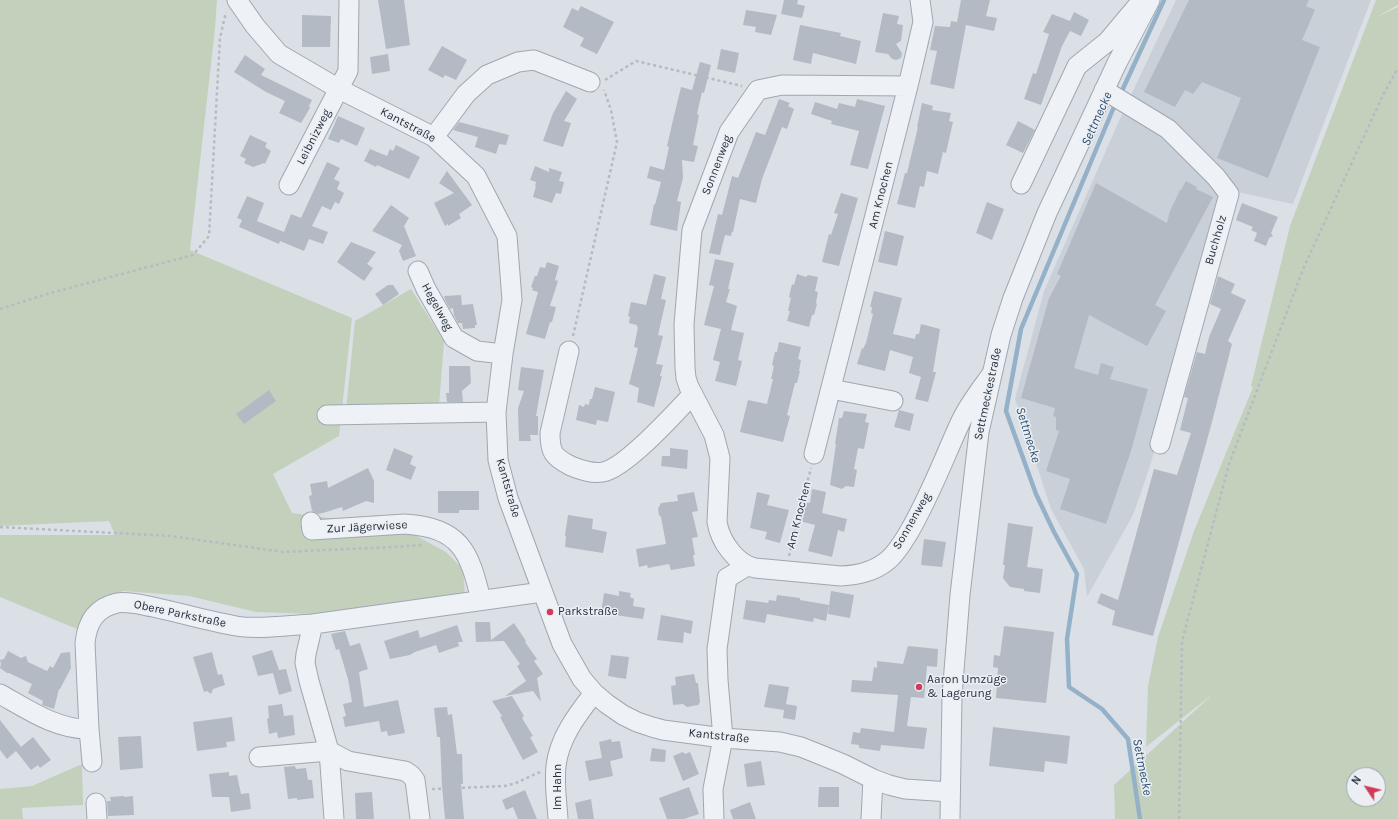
<!DOCTYPE html>
<html>
<head>
<meta charset="utf-8">
<style>
  body { margin:0 }
  #map { position:relative; width:1398px; height:819px; overflow:hidden; background:#dbe0e6; font-family:Karla,sans-serif }
  canvas { display:block }
  .north { position:absolute; left:1346px; top:767px; width:40px; height:40px; box-sizing:border-box; background:#ebeff4; border:1px solid #9ca2ab; border-radius:50%; rotate:305deg; font-size:11px; font-weight:700; line-height:16px; text-align:center; color:#252f3d }
  .north::after { content:''; display:block; margin:auto; width:14px; height:18px; background:#d13b5a; clip-path:polygon(50% 0,100% 100%,50% 72%,0 100%) }
</style>
</head>
<body>
<div id="map">
<canvas width="1398" height="819"></canvas>
<div class="north">N</div>
</div>
<script>
const context = document.querySelector('canvas').getContext('2d');
context.lineJoin = 'round';
function paint(path, color) { context.fillStyle = color; context.fill(path, 'evenodd'); }
function trace(path, color, width, dash) { context.strokeStyle = color; context.lineWidth = width; context.lineCap = dash ? 'butt' : 'round'; context.setLineDash(dash || []); context.stroke(path); }
function write(font, color, halo, rows, align = 'center') {
  context.font = font + ' Karla,sans-serif'; context.lineWidth = 3; context.setLineDash([]); context.textBaseline = 'middle'; context.strokeStyle = halo; context.fillStyle = color; for (const [text, x, y, turn = 0] of rows) {
    context.save(); context.translate(x, y); context.rotate((+turn || 0) * Math.PI / 180); context.textAlign = isNaN(turn) ? turn : align; if (halo) context.strokeText(text, 0, 0); context.fillText(text, 0, 0); context.restore();
  }
}
const built = new Path2D(`
  M1176,0H1371L1293,204L1237,192L1145,481L1133,515L1087,597L1084,569L1051,509L1015,399L1044,291L1123,112Z`);
const green = new Path2D(`
  M0,0H217L215,29L190,250L352,318L339,436L273,474L292,513L402,528L446,552L463,569L465,595L339,615L256,612L189,596L123,591L101,600L77,629L0,597V535H115L109,521L0,526Z
  M1376,0H1398V5L1375,18L1398,7V819H1115L1114,785L1214,693L1146,747L1148,686L1158,637L1194,531L1253,387L1251,386L1290,226ZM1354,775H1378V799H1354Z
  M411,289L444,341L439,407L346,410L355,321Z
  M82,764L83,805L22,808L23,819H0V789L32,786Z`);
const stream = new Path2D(`
  M1120,95L1164,0
  M1116,102L1021,329L1006,411L1036,494L1054,532L1077,574L1067,639L1069,687L1102,709L1128,739L1140,819`);
const building = new Path2D(`
  M378,0H404L410,45L386,49Z
  M784,0H798L797,4L805,6L802,18L781,14Z
  M961,0H990L986,16L997,18L994,31L966,25L954,89L930,84L937,51L930,50L935,26L950,27L951,21L957,22Z
  M1189,0H1309L1306,6L1315,10L1302,40L1320,47L1268,178L1217,158L1241,98L1202,82L1193,94L1185,90L1175,107L1144,92Z
  M581,6L614,22L597,54L580,46L584,38L563,27L572,8L578,11Z
  M746,10L777,15L771,35L755,32L756,27L743,25Z
  M1074,12L1089,20L1081,36L1070,31L1062,46L1041,105L1024,99L1033,73L1036,74L1049,34L1043,32L1052,14L1070,21Z
  M883,13L899,16L897,24L903,25L901,41L896,44L902,53L901,58L896,60L892,59L888,54L875,52Z
  M302,15L331,16L330,47H302Z
  M800,25L841,33L840,36L861,41L856,64L813,53L811,64L793,60Z
  M442,46L467,60L456,80L445,75L443,78L428,70Z
  M721,49L739,53L735,73L717,69Z
  M388,54L390,71L372,74L370,57Z
  M245,55L265,69L261,75L312,100L309,106L310,108L301,123L279,113L285,101L266,92L234,72Z
  M700,62L711,65L704,93L702,92L697,114L699,115L693,145L698,146L694,162L682,160L683,178L677,201L681,202L677,231L650,225L654,204L655,205L661,182L647,178L650,166L664,170L669,147L667,146L673,120L681,87L692,90Z
  M566,91L577,99L564,121L571,123L563,147L543,141L553,113Z
  M779,99L790,103L788,106L794,109L787,129L782,127L762,179L756,203L740,199L733,232H732L731,236L725,235L720,255L709,253L718,214L722,215L732,176L738,178L756,132L765,135Z
  M857,99L885,106L868,169L850,165L859,131L831,124L832,121L811,114L815,102L837,109L839,103L855,107Z
  M922,103L933,106L932,110L951,113L949,121L953,122L946,153L943,152L938,174L927,171L924,187L920,186L915,208L897,204L905,173H907L918,127H917Z
  M338,116L365,128L357,146L341,139L339,143L328,139Z
  M1018,121L1035,130L1023,153L1006,145Z
  M459,122L509,135L506,145L499,144L496,154L475,147L478,137L453,130Z
  M250,135L267,143L265,147L271,151L265,164L264,163L253,167L244,163L246,159L240,156Z
  M396,145L420,157L409,179L377,165L376,167L364,161L370,149L387,156L390,149L393,151Z
  M327,162L340,168L334,179L340,182L337,189L344,193L339,204L335,202L331,210L322,206L312,226L328,232L323,244L309,239L304,251L280,241L279,244L239,227L242,220L237,218L247,196L264,203L257,221L284,232L291,214L301,218Z
  M535,166L549,172V168L562,172L559,181L564,182L561,194L556,193L552,203L533,197L536,186H535L536,182L530,180Z
  M447,171L472,205L459,214L461,218L448,226V224L445,226L434,203L454,193L439,183Z
  M1186,181L1197,187L1196,189L1213,197L1155,305L1166,311L1147,346L1089,315L1074,368L1098,375L1101,363L1107,365L1114,367L1110,379L1148,389L1131,451L1106,524L1060,509L1070,479L1046,471L1059,431L1056,430V417L1053,416L1055,408L1021,398L1049,298L1061,276L1057,274L1096,183L1167,223L1170,211L1180,190H1181Z
  M841,193L858,198L839,266L822,262L829,234L831,235L838,214L834,213Z
  M987,202L1004,209L992,240L976,233Z
  M1242,203L1278,217L1271,233L1273,236L1269,238L1266,246L1254,241L1257,233L1251,230L1253,227L1236,220Z
  M391,205L409,218L404,226L416,256L403,261L399,251L402,245L372,231Z
  M885,231L904,236L897,266L878,262Z
  M351,242L376,252L367,264L373,268L364,281L337,262Z
  M715,259L734,263L728,289H730L726,302L737,306L731,330L744,333L738,360L742,361L736,386L715,381L720,362L713,360L721,329L704,325L714,286L709,285Z
  M547,262L559,266L555,280L558,281L550,306L556,307L552,322H550L545,339L526,334L538,292L532,290L533,288L531,287L535,276H537L540,267L545,268Z
  M654,274L666,277L661,299L666,300L658,335L663,336L656,364L663,365L660,376H662L654,407L637,402L639,388L629,384L638,348L634,347L638,327H637V325L629,323L630,317L628,316L631,302L646,305Z
  M797,274L806,277L808,275L818,277L815,291L818,292L816,303L817,304L814,315H812L809,327L787,321L790,311H788L791,298L789,297L792,284L794,285Z
  M1218,276L1235,284L1231,293L1246,300L1228,341L1232,344L1212,422L1153,636L1112,625L1115,611L1097,603L1101,593L1118,600L1154,469L1177,475L1191,433L1180,430L1188,398L1184,397L1197,352L1205,354L1209,337L1221,309L1210,304Z
  M388,285H393L399,294L383,305L375,294Z
  M874,291L902,298L893,334L915,339L916,334H919L921,324L940,329L933,372H936L928,402L915,399L921,377L909,373L913,357L890,350L885,371L857,364L862,348L863,349L866,343L873,314L871,313L872,307H870Z
  M461,295L462,305L473,304L477,325H475V328L463,329L462,323H458L454,315L453,308L450,309L445,300L444,296Z
  M779,342L801,347L798,359L801,360L799,371H800L797,383H795L787,415L790,416L783,442L740,432L748,400L767,404L773,379H771L774,366L772,365L775,352H777Z
  M449,366H470L471,383L462,391L463,402H447L446,393H449Z
  M521,367L544,370L536,416H538V435H530L531,441H519L518,408L524,391L518,390Z
  M595,387L615,392L608,422L597,420L596,425L576,420L579,405L584,407L585,404L589,405L590,399H592Z
  M269,390L276,401L244,424L236,414Z
  M899,410L914,414L910,431L894,427Z
  M844,411L867,414L865,422L869,423L864,449L858,448L854,469L857,470L854,487L846,486L842,489L830,485L836,444H835L839,418H842Z
  M394,448L413,456L410,464L416,467L411,480L386,470Z
  M670,448L688,450L687,469L661,466L662,456H670Z
  M368,468L374,481V503L366,501L343,511L342,507L323,513L318,514L312,511L309,496L312,495L310,484L327,481L328,488Z
  M812,489L826,492L822,513L847,519L844,532L838,530L832,557L808,551L815,525L800,521L804,502L810,503Z
  M438,491H479V510H459V513H438Z
  M694,492L698,511L692,512L698,537L692,538L695,555H693L695,566L671,570L669,564L648,568L647,565L639,567L636,549L666,544L661,517L659,515L658,509L661,503L678,501L677,495Z
  M757,492L770,495L767,505L789,510L780,543L765,539L767,532L750,528Z
  M568,515L593,519L592,529L607,532L603,553L565,547L566,537L565,535Z
  M1008,523L1033,527L1027,567L1043,569L1040,593L1024,591V589L1010,587L1003,578L1005,565H1003Z
  M924,539L946,542L942,567L921,565Z
  M619,591L631,593L630,597L634,599L633,606L645,608L643,619L601,613L604,593L619,596Z
  M831,591L854,595L850,618L828,614Z
  M777,595L800,598V600L829,605L826,621L814,618L813,622L767,614L765,623L743,619L746,600L768,603L769,600L776,601Z
  M661,615L693,621L691,634L684,632L683,643L657,640Z
  M475,622H490L491,640L514,623L526,641L525,642L537,659L534,661L543,674L537,678L541,702L533,691L505,696L526,681L517,666L520,664L504,641L476,642Z
  M457,625L463,642H458L459,646L439,653L436,645L415,652L410,655L390,659L384,641L418,630L420,638Z
  M1004,626L1054,632L1046,703L996,698L998,668L993,667L994,655L1000,656Z
  M345,631L350,646L360,643L368,669L359,672L364,707L398,700L405,733L388,736L387,731L381,732L379,721L345,727L343,717L346,716L343,704L352,702L348,679L339,649L336,650L331,634Z
  M908,646L938,649L937,667L927,666L924,698L911,697L907,726L927,728L924,749L881,745L880,751L859,748V745L851,744L853,732L860,733L861,728L894,732L898,695L851,692L852,680L872,681L874,667L877,668V661L903,664Z
  M272,650L279,670L286,669L292,691L279,695L273,673L258,676L252,656Z
  M8,651L21,658L26,656L28,662L47,671L50,666L53,668L61,653L70,652L71,668L60,689H59L54,709L42,705L43,701L28,693L32,684L9,673H7L0,668L1,664L0,660L4,659Z
  M212,652L218,675L222,674L225,685L213,689L211,694L207,691L204,692L193,657Z
  M611,655L629,657L626,679L608,676Z
  M694,674L696,683H698L700,702L698,705L687,707L683,704L673,705L671,686L676,685L675,677Z
  M769,684L789,687L786,704L797,706L795,720L783,718L784,710L764,707Z
  M512,696L524,716L522,718L533,736L530,737L538,752L523,760L500,717L502,716L492,701Z
  M282,704L284,716L293,715L295,735L278,738L277,732L269,734L267,719L269,718L268,706Z
  M447,707L448,715L452,714L457,754H462L463,784H461L464,819H445L442,786L440,737H437L434,708Z
  M232,717L235,741L226,742L227,747L197,751L193,722Z
  M0,720L21,747L33,737L51,760L40,768L38,765L31,770L16,751L7,759L0,750Z
  M993,727L1070,736L1067,764L1045,761L1044,772L989,766Z
  M141,736L143,768L120,770L118,737Z
  M611,739L612,742L620,741L623,758L610,761L613,776L589,781L585,761L602,758L599,742Z
  M652,748L666,750L665,762L650,761Z
  M683,752L685,754L690,752L699,774L683,781L673,756Z
  M761,761L765,785L747,787L744,764Z
  M295,766L296,769L306,768L308,780H312L314,798L297,800V798L288,799L284,767Z
  M229,772V776L237,775L241,794L249,793L251,809L231,812L229,797H212L209,774Z
  M689,787L699,814L684,819H667L659,798Z
  M819,787H839V807H818Z
  M525,790L530,802L537,819H518L513,807L506,810L502,800Z
  M372,792L374,819H356L355,793Z
  M124,796V797L133,796L134,815L108,816L107,801H111L110,797Z
  M591,799L594,819H578L575,803Z
  M750,802L756,819H733L730,810Z`);
const path = new Path2D(`
  M605,80L636,61L742,86
  M0,309L47,294L193,255L209,236L220,38L226,12
  M573,336L617,142L611,110L604,90
  M0,527L171,536L283,552L392,547L423,545
  M789,556L796,526L811,468
  M432,789L505,786L516,783L540,772
  M1179,819L1182,641L1229,464L1304,267L1383,95L1398,68`);
const minor = new Path2D(`
  M237,0L255,26L279,54L339,89L434,137L476,176L507,236L512,300L503,354L496,412L498,460L508,498L562,644L582,679L594,693L607,704L623,715L637,722L652,727L663,730L723,738L780,742L801,747L821,755L843,764L873,779L889,785L905,789L950,792
  M908,86L782,85L758,90L729,132L692,230L684,324L685,368L686,378L689,387L714,435L720,458L717,522C720,541 736,564 755,568L841,576C858,575 873,572 887,561C896,554 903,542 909,532C930,496 944,458 961,421C969,404 981,389 991,375
  M1104,90L1168,129L1216,177L1229,194L1160,444
  M434,137L466,94L487,75L518,62L534,60L590,82
  M1021,184L1077,66L1107,42L1139,4
  M289,185L348,71L349,0
  M418,271L426,289L454,338L477,351L503,354
  M569,351L550,433C550,452 553,457 571,466C581,470 592,474 603,472C626,468 675,413 693,394
  M831,389L893,401
  M327,415L496,412
  M814,454L908,86L923,22L920,0
  M311,522L312,530L405,524C460,528 469,550 481,600
  M0,694C27,709 57,730 89,729L85,643C87,623 95,608 117,603C128,601 142,605 153,607C181,613 208,621 236,626C258,630 290,625 313,624
  M89,729L92,762
  M259,757L329,751L348,761L405,771L411,775L415,780L420,819
  M96,803L97,819
  M334,819L329,751L309,681L305,663L306,654L313,624L542,592
  M558,819C557,802 554,784 556,766C559,738 577,715 594,693
  M714,819L713,789L723,738L718,680L717,649L727,578L747,566
  M871,819L873,779
  M950,819L952,696L960,595L979,432L1001,335L1013,298L1047,213L1117,63L1150,0`);
const markers = [
  [550,612,4,"#d13b5a"],
  [919,687,4,"#d13b5a"]
];
const streetNames = [
  ["Kantstraße",408,125,28],
  ["Leibnizweg",314,137,-63],
  ["Sonnenweg",717,165,-69],
  ["Am Knochen",881,195,-76],
  ["Buchholz",1216,240,-74],
  ["Hegelweg",437,307,61],
  ["Settmeckestraße",988,394,-78],
  ["Kantstraße",508,488,74],
  ["Am Knochen",799,515,-76],
  ["Sonnenweg",912,521,-60],
  ["Zur Jägerwiese",367,527,-3],
  ["Obere Parkstraße",180,614,12],
  ["Kantstraße",719,736,6],
  ["Im Hahn",558,787,-90]
];
const poiNames = [
  ["Parkstraße",558,612],
  ["Aaron Umzüge",927,680],
  ["& Lagerung",927,694]
];
const waterNames = [
  ["Settmecke",1097,119,-66],
  ["Settmecke",1028,435,73],
  ["Settmecke",1142,767,79]
];
paint(built, '#c9d0d8');
paint(green, '#c3d1bc');
trace(stream, '#95b1c8', 4.5);
paint(building, '#b3bac3');
trace(minor, '#a1a7b0', 21);
trace(path, '#b6bbc1', 2.5, [3, 3]);
trace(minor, '#eef1f5', 19);
for (const [x, y, r, color] of markers) { const dot = new Path2D(); dot.arc(x, y, r, 0, 2 * Math.PI); context.fillStyle = color; context.fill(dot); trace(dot, '#ebeff4', 1.5); }
write('12px', '#252f3d', '#ebeff4', streetNames);
write('12px', '#252f3d', '#ebeff4', poiNames, 'left');
write('italic 13px', '#2e5071', '#ebeff4', waterNames);
</script>
</body>
</html>
